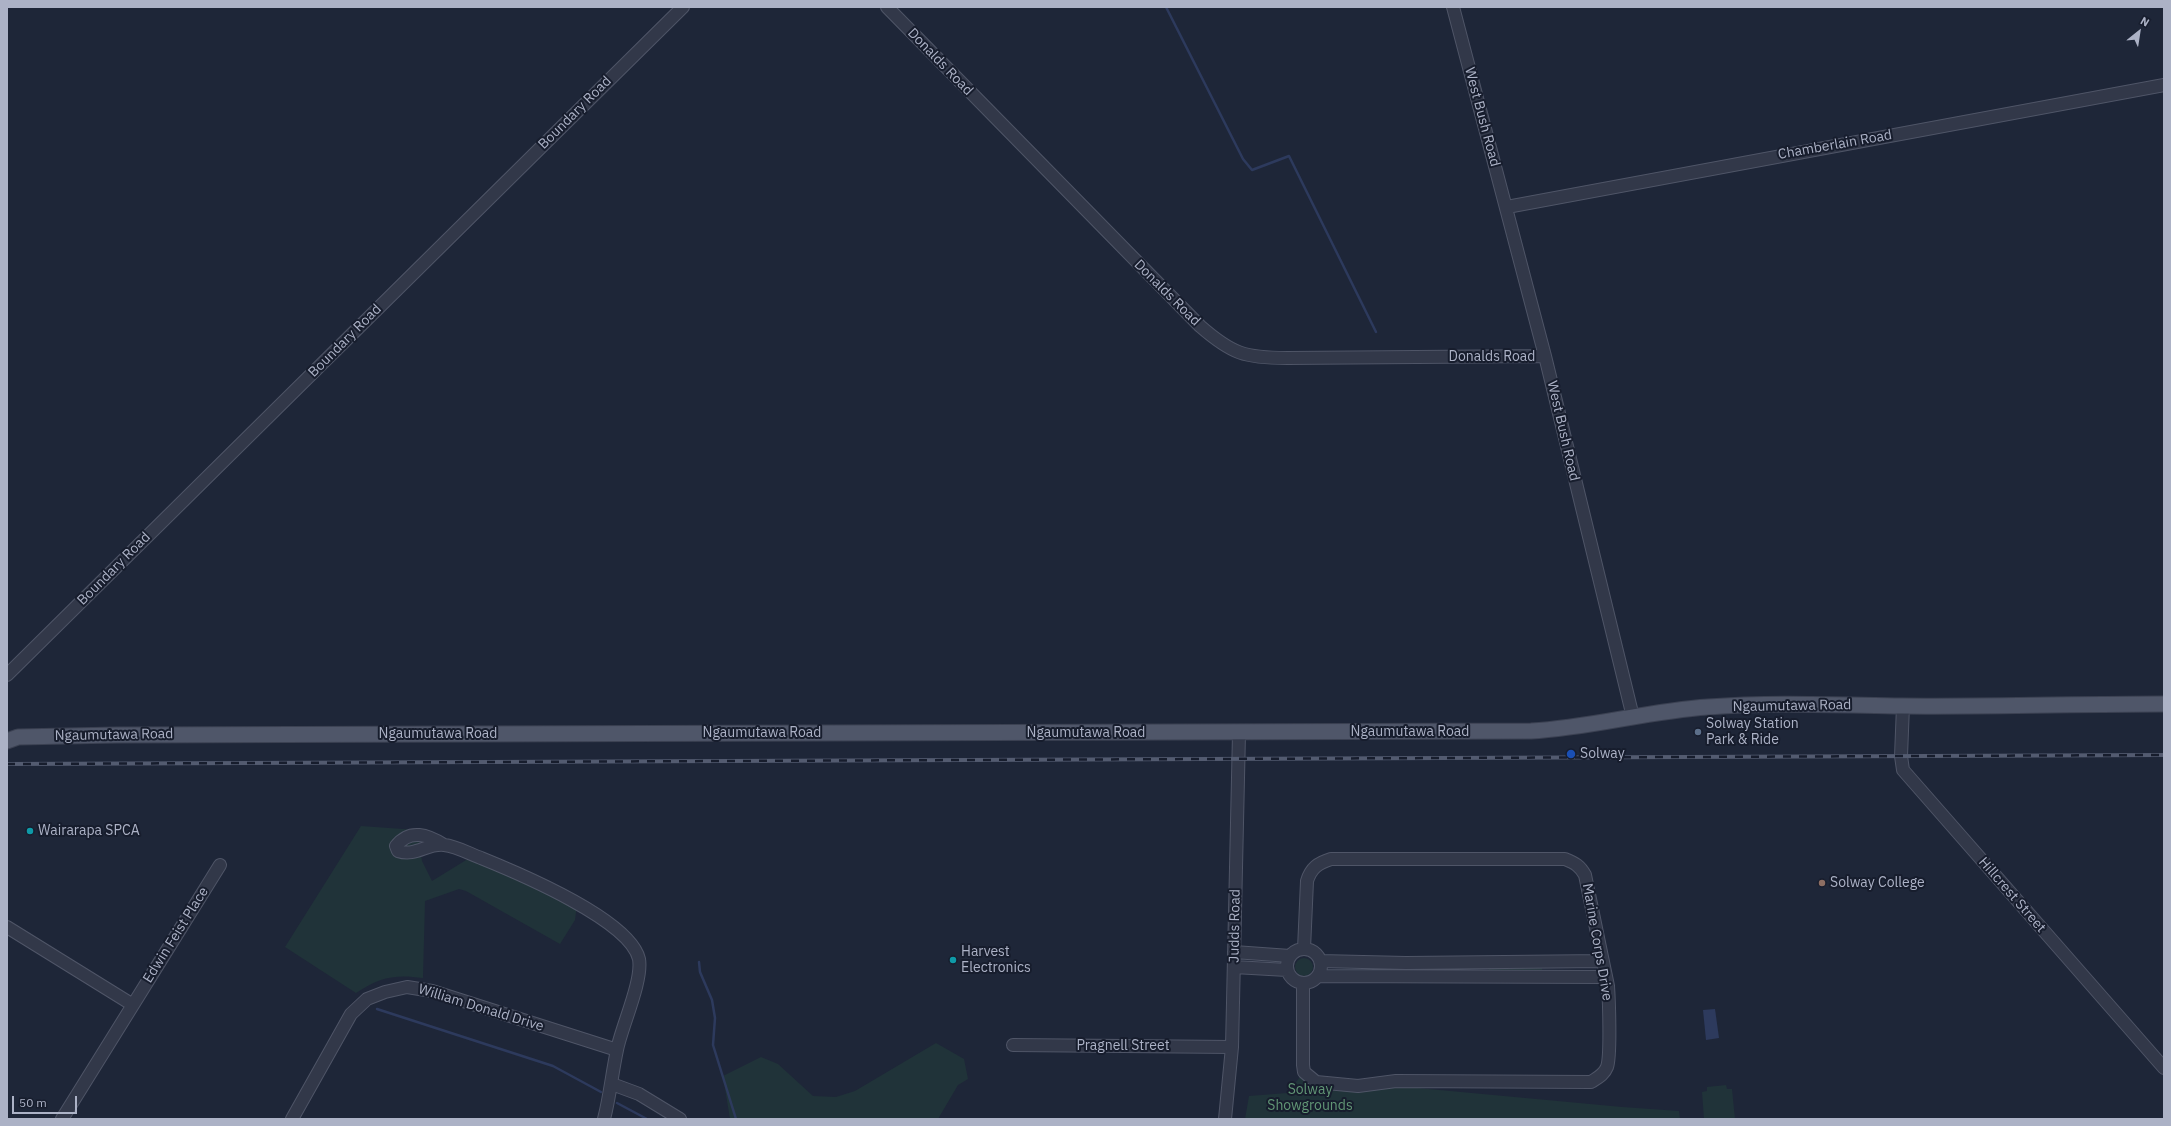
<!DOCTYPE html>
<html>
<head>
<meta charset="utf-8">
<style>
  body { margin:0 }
  #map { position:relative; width:2171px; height:1126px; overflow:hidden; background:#1e2638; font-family:"IBM Plex Sans",sans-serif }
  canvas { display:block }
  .frame { position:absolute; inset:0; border:8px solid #acb2c6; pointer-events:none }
  .north { position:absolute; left:2119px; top:12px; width:40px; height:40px; -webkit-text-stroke:3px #171d2d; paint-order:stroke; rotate:30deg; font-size:11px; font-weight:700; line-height:16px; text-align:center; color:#acb2c6 }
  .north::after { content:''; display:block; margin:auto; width:14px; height:18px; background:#acb2c6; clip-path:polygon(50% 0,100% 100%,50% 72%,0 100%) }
  .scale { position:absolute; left:12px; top:1096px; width:65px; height:18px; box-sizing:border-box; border:2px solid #acb2c6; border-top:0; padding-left:5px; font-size:12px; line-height:14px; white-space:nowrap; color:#acb2c6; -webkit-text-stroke:3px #171d2d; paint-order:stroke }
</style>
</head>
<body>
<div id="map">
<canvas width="2171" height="1126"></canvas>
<div class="frame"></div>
<div class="north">N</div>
<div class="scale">50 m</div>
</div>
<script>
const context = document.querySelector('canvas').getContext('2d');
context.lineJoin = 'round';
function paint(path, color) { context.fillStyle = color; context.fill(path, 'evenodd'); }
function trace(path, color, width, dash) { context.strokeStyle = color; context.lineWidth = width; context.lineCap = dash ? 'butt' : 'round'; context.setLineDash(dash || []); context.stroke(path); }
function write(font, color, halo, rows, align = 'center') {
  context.font = font + ' "IBM Plex Sans",sans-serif'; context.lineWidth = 4; context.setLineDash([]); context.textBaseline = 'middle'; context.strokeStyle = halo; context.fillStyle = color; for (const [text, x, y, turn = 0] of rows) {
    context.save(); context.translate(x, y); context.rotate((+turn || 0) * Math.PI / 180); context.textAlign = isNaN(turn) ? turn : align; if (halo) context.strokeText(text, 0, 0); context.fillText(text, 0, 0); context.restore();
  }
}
const green = new Path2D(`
  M361,826L417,830L422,861L432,881L471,857L577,904L575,920L560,944L466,891L459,889L425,901L423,978C395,974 380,977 356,993L285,947Z
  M1295 967a9 9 0 1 1 18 0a9 9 0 1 1-18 0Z
  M1542,966V972H1489V967Z
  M936,1043L964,1059L968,1079L958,1085L938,1119H730L723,1076L761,1057L778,1064L813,1096L836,1097L855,1091Z
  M1300,1077L1622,1107L1679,1111L1680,1119H1245L1249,1096L1287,1093Z
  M1726,1085L1727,1089H1732L1735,1119H1704L1702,1092L1707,1091V1087Z`);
const water = new Path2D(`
  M1715,1009L1719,1038L1706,1040L1703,1010Z`);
const stream = new Path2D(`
  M1166,7L1243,159L1252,170L1289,156L1376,332
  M699,962L700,972L712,1000L715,1018L713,1045L736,1119
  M377,1009L553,1066L601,1092
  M617,1103L647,1119`);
const minor = new Path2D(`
  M887,7L1200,326C1232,354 1245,358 1287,358L1545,356
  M1453,7L1545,356L1633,717
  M1507,207L2164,85
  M7,675L683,7
  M1903,706L1901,756L1903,770L2164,1068
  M444,845C428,835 410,828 396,846L398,851C416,857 427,843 444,845C456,846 470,854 481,858C518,873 630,920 639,959C643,981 621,1028 617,1050C612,1073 610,1096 604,1119
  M7,927L133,1005
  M1287 966a17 17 0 1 1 34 0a17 17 0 1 1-34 0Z
  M1234,952L1290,956
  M1320,961L1406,963L1603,961
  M1234,967L1287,970
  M1318,976L1606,977
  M1303,983V1065L1304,1072L1316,1082L1358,1086L1396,1081L1591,1082C1597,1078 1604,1075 1607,1067C1611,1056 1609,1000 1608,986L1585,875C1580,866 1575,863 1565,859H1331C1318,863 1311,868 1307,881L1304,949
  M1013,1045L1232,1047
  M612,1084L639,1094L680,1119
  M62,1119L220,865
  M292,1119L351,1014L367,999L385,992L407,987L432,991L617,1050
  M1225,1119L1232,1047L1239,733`);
const major = new Path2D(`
  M7,741L18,737L117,735L1531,731C1590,728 1648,711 1708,707C1772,702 1837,705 1902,706C1989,707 2077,704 2164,704`);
const rail = new Path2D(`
  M7,764L2164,755`);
const markers = [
  [1698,732,4,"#5c6f8a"],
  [1571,754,5,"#1a4fb4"],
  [30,831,4,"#0f9aa8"],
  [1822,883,4,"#8d6e63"],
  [953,960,4,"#0f9aa8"]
];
const streetNames = [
  ["Donalds Road",940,62,46],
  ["Boundary Road",575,113,-45],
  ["West Bush Road",1482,117,75],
  ["Chamberlain Road",1835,145,-10],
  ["Donalds Road",1167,293,45],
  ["Boundary Road",345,341,-45],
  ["Donalds Road",1492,357],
  ["West Bush Road",1563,431,77],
  ["Boundary Road",114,569,-45],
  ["Ngaumutawa Road",1792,706,-1],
  ["Ngaumutawa Road",1410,732],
  ["Ngaumutawa Road",762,733],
  ["Ngaumutawa Road",1086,733],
  ["Ngaumutawa Road",438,734],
  ["Ngaumutawa Road",114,735,-1],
  ["Hillcrest Street",2012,895,49],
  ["Judds Road",1235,926,-89],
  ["Edwin Feist Place",176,935,-58],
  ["Marine Corps Drive",1597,942,80],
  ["William Donald Drive",481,1008,17],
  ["Pragnell Street",1123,1046]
];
const poiNames = [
  ["Solway Station",1706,724],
  ["Park & Ride",1706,740],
  ["Solway",1580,754],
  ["Wairarapa SPCA",38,831],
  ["Solway College",1830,883],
  ["Harvest",961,952],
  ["Electronics",961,968]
];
const parkNames = [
  ["Solway",1310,1090],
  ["Showgrounds",1310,1106]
];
paint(green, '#203339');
paint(water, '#2d3a5d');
trace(stream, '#2d3a5d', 2.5);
trace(minor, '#4f5567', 14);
trace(major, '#3b4152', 17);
trace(minor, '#323849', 12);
trace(major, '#4f5669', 15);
trace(rail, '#535b70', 4);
trace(rail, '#171d2d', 2.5, [8]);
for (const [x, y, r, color] of markers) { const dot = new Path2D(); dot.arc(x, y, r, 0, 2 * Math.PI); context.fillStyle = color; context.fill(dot); trace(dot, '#171d2d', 1.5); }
write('14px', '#acb2c6', '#171d2d', streetNames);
write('14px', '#acb2c6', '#171d2d', poiNames, 'left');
write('14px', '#629776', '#171d2d', parkNames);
</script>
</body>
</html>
